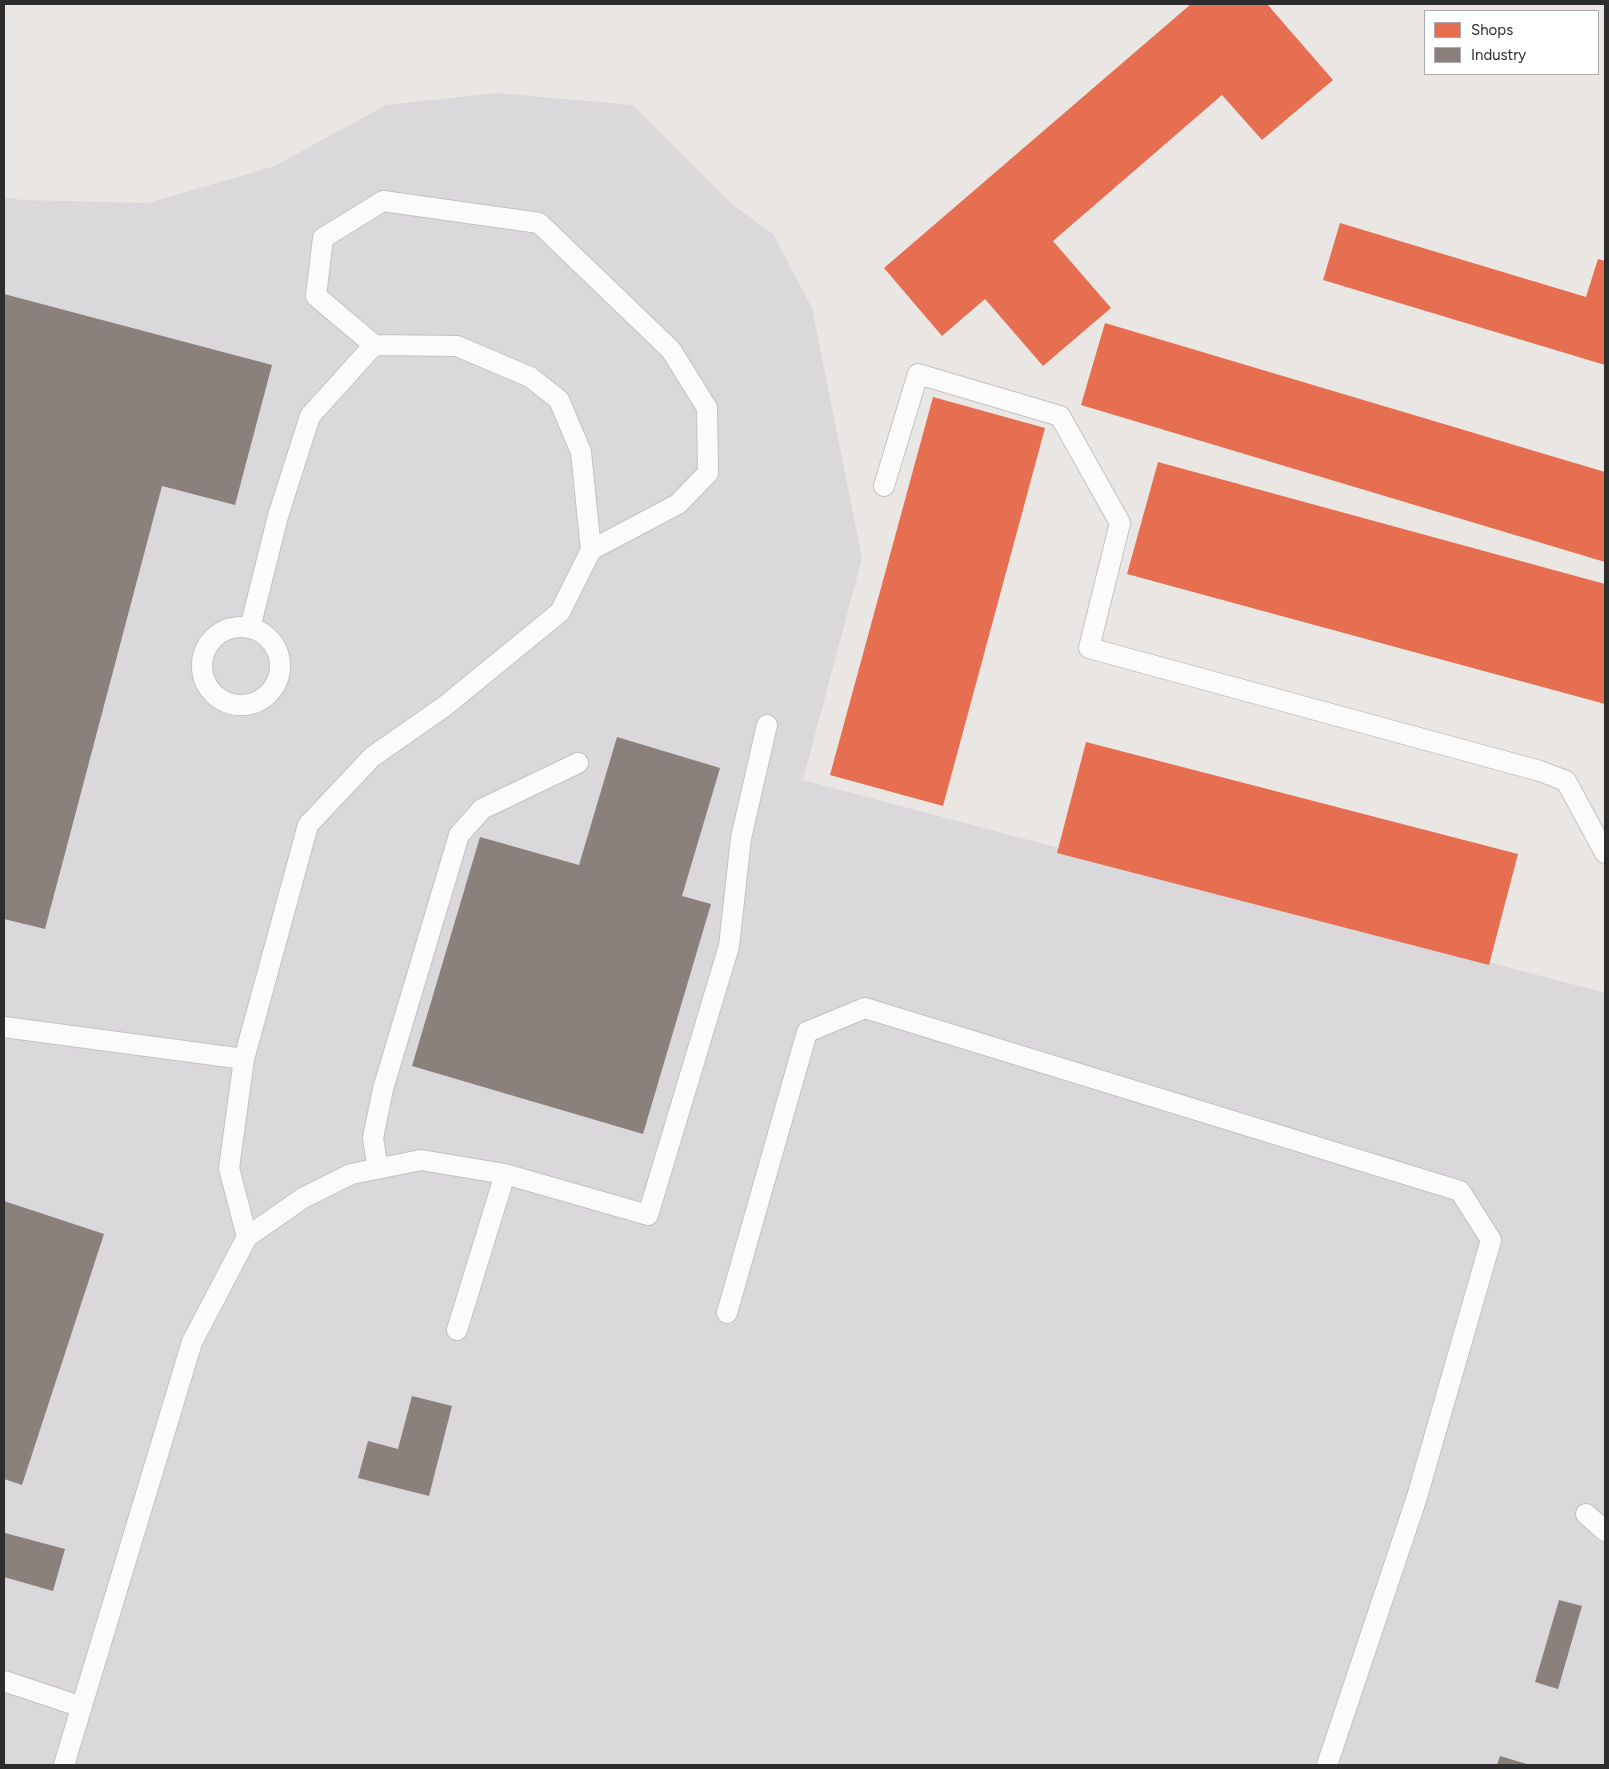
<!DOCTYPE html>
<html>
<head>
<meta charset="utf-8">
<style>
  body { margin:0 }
  #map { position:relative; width:1609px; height:1769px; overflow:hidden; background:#eae6e3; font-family:Figtree,sans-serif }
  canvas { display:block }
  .frame { position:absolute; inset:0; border:5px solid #2d2d2d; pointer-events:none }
  .legend { position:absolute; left:1424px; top:10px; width:175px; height:65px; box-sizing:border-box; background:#fff; border:1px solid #ababab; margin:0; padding:6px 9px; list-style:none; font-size:15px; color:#2d2d2d }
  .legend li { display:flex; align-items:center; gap:10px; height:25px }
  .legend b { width:25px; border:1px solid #ababab }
</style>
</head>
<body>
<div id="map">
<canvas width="1609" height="1769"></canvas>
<div class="frame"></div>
<ul class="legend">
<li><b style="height:14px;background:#e76f51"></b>Shops</li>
<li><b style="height:14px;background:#8a817c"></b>Industry</li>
</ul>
</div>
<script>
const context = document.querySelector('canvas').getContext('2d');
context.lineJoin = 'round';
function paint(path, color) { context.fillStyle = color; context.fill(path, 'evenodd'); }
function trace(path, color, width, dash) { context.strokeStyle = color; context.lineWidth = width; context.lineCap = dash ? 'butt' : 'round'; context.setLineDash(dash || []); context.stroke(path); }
const industrial = new Path2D(`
  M497,93L633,105L732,204L773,234L812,308L862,558L803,780L1605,993V1765H4V197L22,200L148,203L275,166L386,105Z`);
const shops = new Path2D(`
  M1191,4H1267L1333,80L1262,140L1222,95L1053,241L1111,308L1043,366L985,299L942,336L884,268Z
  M1340,223L1586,297L1598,259L1605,261V365L1323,280Z
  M1105,323L1605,472V562L1081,405Z
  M933,397L1045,428L943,806L830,775Z
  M1158,462L1605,584V704L1127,574Z
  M1086,742L1518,854L1489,965L1057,853Z`);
const industry = new Path2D(`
  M4,294L272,365L235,505L162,486L45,929L4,919Z
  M617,737L720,768L682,896L711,904L643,1134L412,1066L480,837L579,865Z
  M4,1201L104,1234L22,1485L4,1479Z
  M412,1396L452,1406L429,1496L358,1478L368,1441L398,1449Z
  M5,1533L65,1549L53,1591L4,1577Z
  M1559,1600L1582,1606L1558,1689L1535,1682Z
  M1500,1756L1530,1765H1497Z`);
const service = new Path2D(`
  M374,345L316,296L323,238L383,201L539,223L671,350L707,408L708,473L678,504L591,550
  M884,486L918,374L1060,416L1120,523L1089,648L1540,771L1566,781L1605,853
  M202 666a39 39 0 1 1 78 0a39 39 0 1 1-78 0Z
  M4,1027L244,1059
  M378,1169L373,1138L383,1089L459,835L482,809L578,763
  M247,1237L303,1198L351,1174L421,1160L505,1174L648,1215L729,946L741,838L767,725
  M727,1313L807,1032L865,1008L1460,1191L1491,1240L1417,1497L1327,1765
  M457,1330L505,1174
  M1586,1514L1605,1531
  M4,1681L82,1707
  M64,1765L192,1342L247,1237L229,1168L244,1059L308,825L372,757L445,706L560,612L591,550L581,452L559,400L530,377L457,346L374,345L310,416L278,516L250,628`);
paint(industrial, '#dad8da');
paint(shops, '#e76f51');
paint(industry, '#8a817c');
trace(service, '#c3c2c2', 22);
trace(service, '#fcfbfb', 20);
</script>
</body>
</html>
